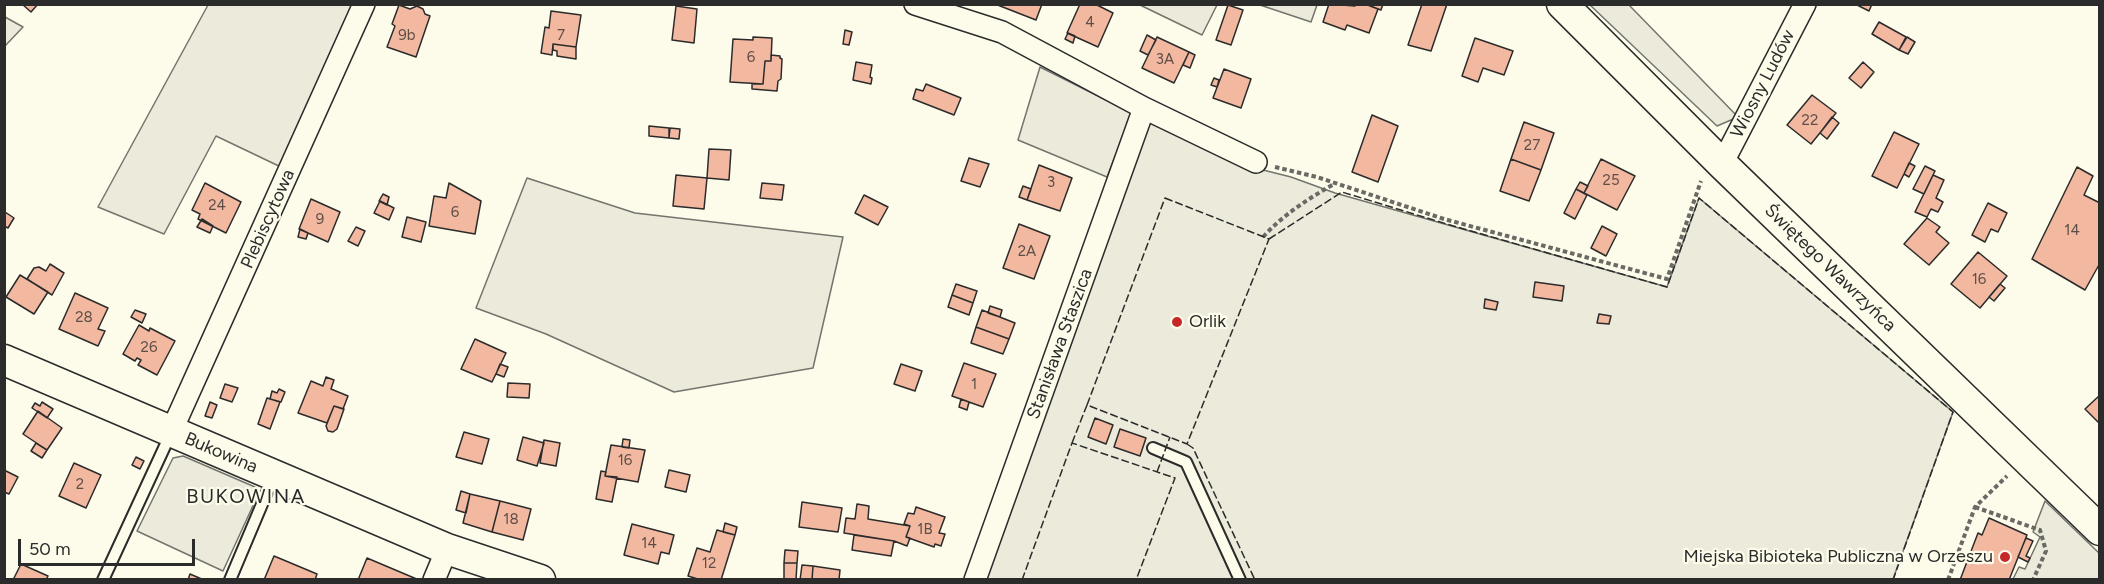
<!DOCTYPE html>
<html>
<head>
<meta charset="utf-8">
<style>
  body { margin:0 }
  #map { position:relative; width:2104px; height:584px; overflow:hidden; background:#fdfbea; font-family:Figtree,sans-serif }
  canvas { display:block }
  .frame { position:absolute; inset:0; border:6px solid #2b2b2b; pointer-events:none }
  .scale { position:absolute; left:18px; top:539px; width:177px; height:27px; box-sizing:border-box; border:3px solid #2b2b2b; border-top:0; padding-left:8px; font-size:18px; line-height:21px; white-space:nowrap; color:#2b2b2b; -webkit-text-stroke:4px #fdfbea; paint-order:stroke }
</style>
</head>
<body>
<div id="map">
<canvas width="2104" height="584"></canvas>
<div class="frame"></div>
<div class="scale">50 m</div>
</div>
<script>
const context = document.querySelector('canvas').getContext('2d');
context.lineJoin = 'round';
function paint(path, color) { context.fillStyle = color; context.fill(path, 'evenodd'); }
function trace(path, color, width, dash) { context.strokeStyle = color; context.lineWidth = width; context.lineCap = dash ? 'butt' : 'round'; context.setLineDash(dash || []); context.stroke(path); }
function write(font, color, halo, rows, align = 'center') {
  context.font = font + ' Figtree,sans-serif'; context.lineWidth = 4.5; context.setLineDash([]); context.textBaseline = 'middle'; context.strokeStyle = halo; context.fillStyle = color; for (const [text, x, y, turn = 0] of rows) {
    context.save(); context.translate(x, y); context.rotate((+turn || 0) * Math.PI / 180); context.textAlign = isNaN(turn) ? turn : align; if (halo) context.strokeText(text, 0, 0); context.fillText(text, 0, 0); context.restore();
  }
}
const green = new Path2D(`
  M208,5H354L283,168L216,136L164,234L98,207Z
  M1140,5H1217L1202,35Z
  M1260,5H1317L1311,22Z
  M1590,5H1629L1738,117L1717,126Z
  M5,17L23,27L5,46Z
  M1040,67L1132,113L1107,177L1018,140Z
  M1144,108L1255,168L1291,177L1335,193L1667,287L1699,198L1953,412L1893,579L975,580Z
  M527,178L635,213L843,237L813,368L674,392L546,334L476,308Z
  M183,456L255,487L256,499L223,571L137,531L173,458Z
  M2045,501L2099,553V579H2013L2019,567L2025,569L2040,537L2033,532Z`);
const building = new Path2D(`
  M22,4H38L31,12Z
  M995,4H1042L1036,20Z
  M1080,4H1095L1113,13L1098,47L1067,33Z
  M1329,4L1355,6L1356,4H1365L1378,9L1369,33L1347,25L1345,30L1323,22Z
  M1365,4H1383L1381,10Z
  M1422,4H1447L1431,51L1408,45Z
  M1855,4H1872L1869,11Z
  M399,5L410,9L417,6L423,9L425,14L430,16L416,57L387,47L395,26L392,24Z
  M1228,5L1243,10L1231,45L1216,40Z
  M676,6L697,9L694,43L672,40Z
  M551,11L581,15L576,47L553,44L552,55L541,53L545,27L549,28Z
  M1879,22L1906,37L1899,50L1872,34Z
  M845,30L852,32L849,45L843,44Z
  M1068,33L1075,36L1073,43L1065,39Z
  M1147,35L1156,40L1148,55L1140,51Z
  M753,37L772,38L771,61H765L763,84L730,82L733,39L753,40Z
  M1157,37L1189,52L1174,83L1142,68Z
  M1907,37L1915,42L1908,54L1899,50Z
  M1475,38L1513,51L1504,75L1483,68L1478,82L1462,76Z
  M553,44L576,47V59L557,56V51L553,50Z
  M1189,52L1195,55L1190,68L1183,65Z
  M771,55L780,56V58L782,59L781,79L778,81L777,91L752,89V84H763L765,61H771Z
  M856,62L872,65L870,77L872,78L871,84L853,80Z
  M1863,62L1874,72L1861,88L1849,78Z
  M1224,69L1251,79L1241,108L1213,98Z
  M1214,78L1219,80L1217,87L1211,85Z
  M926,84L961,98L954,115L913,99L916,89L923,91Z
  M1812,95L1836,113L1811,144L1787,125Z
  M1372,115L1398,126L1378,182L1352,172Z
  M1832,117L1839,123L1827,139L1820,133Z
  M1524,122L1554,133L1541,170L1511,159Z
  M649,126L669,128V138L649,136Z
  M670,128L680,129L679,139L669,138Z
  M1894,132L1919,144L1897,188L1872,176Z
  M709,149L731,150L729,180L707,178Z
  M969,158L989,164L980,187L961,181Z
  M1511,159L1541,170L1529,201L1500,191Z
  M1601,159L1635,176L1617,210L1584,193Z
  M1909,163L1915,166L1909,177L1904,174Z
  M1039,165L1072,178L1060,211L1027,200Z
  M1925,166L1935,171L1924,194L1913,189Z
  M2077,167L2093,176L2084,195L2100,203V263L2085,290L2032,259Z
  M676,175L707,178L704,209L673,206Z
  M1933,175L1944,180L1936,198L1943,202L1938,212L1931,209L1927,217L1915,212Z
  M1580,182L1588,186L1584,193L1576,189Z
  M205,183L241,202L226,233L198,219L200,214L192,210Z
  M449,183L481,201L475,234L429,226L434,196L446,198Z
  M762,183L784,185L782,200L760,198Z
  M1023,186L1031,189L1027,200L1019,197Z
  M1576,189L1587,195L1575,219L1564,213Z
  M383,194L389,197L387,205L379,201Z
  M864,195L888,207L878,225L855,213Z
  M311,199L340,212L328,242L299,229Z
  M380,201L394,208L389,220L374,213Z
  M1988,203L2007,213L1998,232L1991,229L1985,242L1972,235Z
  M5,212L14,218L8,228L4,226Z
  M407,217L426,222L421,242L402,237Z
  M1927,218L1940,227L1936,232L1949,243L1929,265L1904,244Z
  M202,219L213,226L210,233L197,227Z
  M1019,224L1050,236L1034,279L1003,268Z
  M1602,226L1617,234L1606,256L1591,248Z
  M356,227L365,231L358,246L348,241Z
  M300,229L308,233L306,239L298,237Z
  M1978,252L2007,276L1980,308L1951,284Z
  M50,264L64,273L52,295L27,279L34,268L39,267L46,271Z
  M20,275L48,292L34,314L6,297Z
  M1535,282L1564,286L1562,301L1533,297Z
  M956,284L977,291L973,303L952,295Z
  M2000,284L2005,288L1994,301L1989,297Z
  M75,293L108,308L98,329L105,331L98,346L59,329Z
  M952,295L973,303L969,315L948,307Z
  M1485,299L1498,302L1496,310L1484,308Z
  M990,306L1002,310L1000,317L988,313Z
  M135,310L146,314L142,323L131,317Z
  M982,310L1015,323L1009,339L976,327Z
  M1599,314L1611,316L1609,324L1597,323Z
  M139,325L149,331L150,328L175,341L157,375L138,365L141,360L137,358L135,361L123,354Z
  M976,327L1009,339L1003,354L971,343Z
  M475,339L506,353L492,382L461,369Z
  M964,363L996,374L983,407L952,396Z
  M500,364L508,367L504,377L496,374Z
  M901,364L922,371L915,391L894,384Z
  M326,377L334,380L331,389L348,396L343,409L334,406L327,423L298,413L311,381L323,386Z
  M508,383L530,384L529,398L507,397Z
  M225,384L238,388L232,402L220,398Z
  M279,389L285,392L281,402L270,399L272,391L277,393Z
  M2100,395V424L2085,409Z
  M267,398L280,402L270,429L258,424Z
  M961,399L969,402L967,410L959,407Z
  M42,402L53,409L47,418L32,408L35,403L40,406Z
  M210,402L217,405L212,418L205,416Z
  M334,406L344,409L337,429L333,432L328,431L326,426Z
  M38,411L62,428L47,450L23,434Z
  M1095,418L1113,425L1106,444L1088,437Z
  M1120,429L1146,438L1140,456L1114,447Z
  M464,432L489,439L482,464L456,457Z
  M523,437L544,443L537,466L517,460Z
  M623,439L630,440L629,448L622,447Z
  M544,440L560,443L556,466L540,463Z
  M36,443L47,450L42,458L31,451Z
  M611,445L645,450L638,482L605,476Z
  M136,457L144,461L140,469L132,465Z
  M74,463L101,475L86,508L59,496Z
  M4,470L18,477L9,494L4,492Z
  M669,470L690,475L686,492L665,487Z
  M601,471L606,472L605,476L617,477L612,502L596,499Z
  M461,491L470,494L466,513L456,510Z
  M470,494L500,501L492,532L463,523Z
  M500,501L531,509L523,540L492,532Z
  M802,502L842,508L838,532L799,527Z
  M857,504L869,506L868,519L910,526L906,537L910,538L907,546L894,541L844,533L846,518L855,519Z
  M916,507L945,517L939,533L945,534L941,546L935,544L934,547L906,537L910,526L904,524L908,513L914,514Z
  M1989,518L2027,535L2009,580H1960L1978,533L1982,535Z
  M725,523L737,527L735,535L723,532Z
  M632,524L674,535L669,554L661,552L658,564L624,555Z
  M717,530L735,535L721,580H701L688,576L697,548L710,552Z
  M854,535L894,541L891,556L852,550Z
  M2026,538L2033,541L2026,556L2030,558L2028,562L2018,557Z
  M785,550L798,551L797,563H784Z
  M274,556L317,574L315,580H264Z
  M367,558L419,580H358Z
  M784,563H797L796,580H784Z
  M21,564L48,576L46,580H13Z
  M802,565L813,566L812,580H800Z
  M813,566L840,570L839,580H812Z
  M190,574L204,580H188Z`);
const path = new Path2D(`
  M1275,167L1317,177L1444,219L1667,279L1701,181
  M1263,237C1284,214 1308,199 1334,184
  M1975,507L2040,530L2046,551L2033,580
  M1948,580L1975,507L2007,476`);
const lane = new Path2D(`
  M1153,448L1186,462L1240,580
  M103,580L171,433
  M230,580L273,478`);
const street = new Path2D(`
  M915,4L1002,32L1144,108L1256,162
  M1722,164L1805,4
  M171,432L364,4
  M434,580L447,549
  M975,580L1144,108`);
const secondary = new Path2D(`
  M1562,4L1722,164L2100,530
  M4,360L447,549L540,580`);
const fence = new Path2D(`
  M1165,198L1269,239L1187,444L1087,405Z
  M1269,239L1342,192L1450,225L1667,287L1699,198L1953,412L1893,580
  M1072,443L1087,405
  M1187,444L1193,448L1255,580
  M1157,472L1170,437
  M1022,580L1072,443L1175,478L1136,580`);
const markers = [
  [1177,322,6,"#c62828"],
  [2005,557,6,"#c62828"]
];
const numberNames = [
  ["4",1090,23],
  ["9b",407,36],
  ["7",561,36],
  ["6",751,58],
  ["3A",1165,60],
  ["22",1810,121],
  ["27",1532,146],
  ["25",1611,181],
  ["3",1051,183],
  ["24",217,206],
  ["6",455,213],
  ["9",320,220],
  ["14",2072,231],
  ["2A",1027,252],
  ["16",1979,280],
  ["28",84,318],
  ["26",149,348],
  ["1",974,385],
  ["16",625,461],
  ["2",80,485],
  ["18",511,520],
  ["1B",925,530],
  ["14",649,544],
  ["12",709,564]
];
const streetNames = [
  ["Wiosny Ludów",1763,84,-63],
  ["Plebiscytowa",268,219,-66],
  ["Świętego Wawrzyńca",1830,268,44],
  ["Stanisława Staszica",1060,344,-70],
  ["Bukowina",221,453,23]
];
const poiNames = [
  ["Orlik",1189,322],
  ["Miejska Bibioteka Publiczna w Orzeszu",1993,557,"right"]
];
const neighbourhoodNames = [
  ["BUKOWINA",246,497]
];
paint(green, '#ecebdb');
trace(green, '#74746e', 1.5);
paint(building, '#f2b8a0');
trace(building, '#2b2b2b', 1.5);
trace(lane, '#2b2b2b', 14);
trace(street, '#2b2b2b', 24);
trace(secondary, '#2b2b2b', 33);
trace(path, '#6a6964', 4, [4.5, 3]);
trace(lane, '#fdfbea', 10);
trace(street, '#fdfbea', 21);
trace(secondary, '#fdfbea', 30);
trace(fence, '#2b2b2b', 1.5, [8, 3]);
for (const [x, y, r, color] of markers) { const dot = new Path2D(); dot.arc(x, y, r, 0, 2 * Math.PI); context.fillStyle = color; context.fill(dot); trace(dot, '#fdfbea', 2); }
write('15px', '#5d4e48', null, numberNames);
write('18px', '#2b2b2b', '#fdfbea', streetNames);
write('18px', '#2b2b2b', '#fdfbea', poiNames, 'left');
context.letterSpacing = '1.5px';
write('20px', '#2b2b2b', '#fdfbea', neighbourhoodNames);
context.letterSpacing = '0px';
</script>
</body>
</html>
